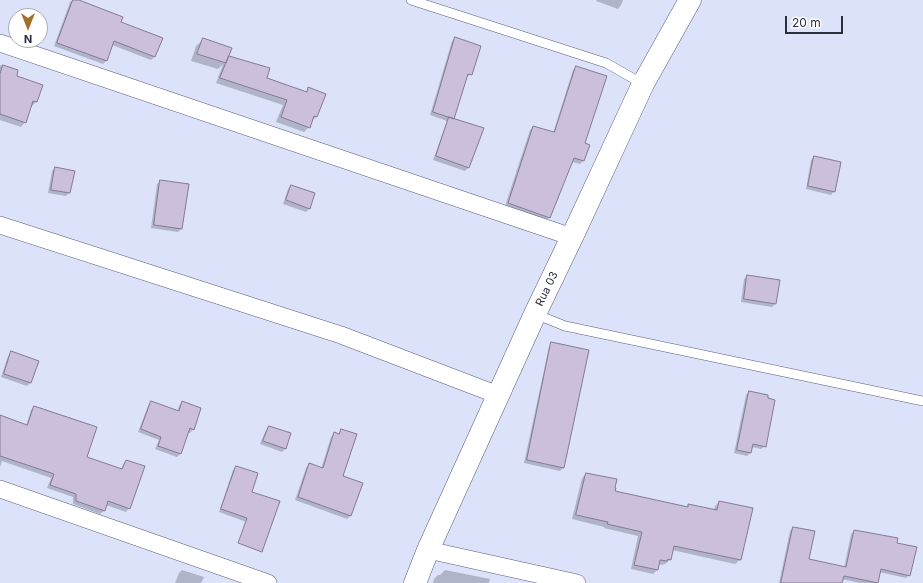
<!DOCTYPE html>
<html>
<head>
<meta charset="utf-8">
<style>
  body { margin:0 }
  #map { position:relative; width:923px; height:583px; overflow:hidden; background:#dbe2fa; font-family:Inter,sans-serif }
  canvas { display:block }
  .north { position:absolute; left:8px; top:8px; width:40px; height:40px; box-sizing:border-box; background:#fff; border:1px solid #aaacb0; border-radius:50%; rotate:180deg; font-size:11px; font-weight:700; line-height:16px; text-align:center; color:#2b2f3a }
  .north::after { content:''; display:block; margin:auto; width:14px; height:18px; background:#a46e29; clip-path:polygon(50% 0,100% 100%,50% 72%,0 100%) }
  .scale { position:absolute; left:785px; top:16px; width:58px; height:18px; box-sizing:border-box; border:2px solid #2b2f3a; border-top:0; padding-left:5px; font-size:12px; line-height:14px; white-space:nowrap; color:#2b2f3a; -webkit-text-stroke:3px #fff; paint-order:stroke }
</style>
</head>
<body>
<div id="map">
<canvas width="923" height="583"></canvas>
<div class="north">N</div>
<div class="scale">20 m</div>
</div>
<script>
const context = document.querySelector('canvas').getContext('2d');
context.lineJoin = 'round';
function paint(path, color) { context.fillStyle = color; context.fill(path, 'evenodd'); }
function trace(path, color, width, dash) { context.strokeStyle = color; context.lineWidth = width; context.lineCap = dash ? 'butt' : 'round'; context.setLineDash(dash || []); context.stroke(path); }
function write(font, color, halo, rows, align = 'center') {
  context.font = font + ' Inter,sans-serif'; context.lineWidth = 4; context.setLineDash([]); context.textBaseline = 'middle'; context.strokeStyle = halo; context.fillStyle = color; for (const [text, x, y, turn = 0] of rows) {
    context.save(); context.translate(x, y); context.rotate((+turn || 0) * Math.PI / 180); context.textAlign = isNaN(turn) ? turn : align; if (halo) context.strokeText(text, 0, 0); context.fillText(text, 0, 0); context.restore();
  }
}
const shadow = new Path2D(`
  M73,0H76L120,23L154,57L151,60L112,45L106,61L103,64L54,46L70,2Z
  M597,0H623L621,5L618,9L596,1Z
  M456,38L471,74L467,77H466L453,118L482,129L468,168L465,171L433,160L447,121L430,115L452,41Z
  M203,40L225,61L229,57L265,78L305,93L309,89L317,116L311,122L309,127L304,132L276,122L283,105L216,83L223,64L218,69L191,61L196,46Z
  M0,65L17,71L15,77L41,85L36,102L31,107L25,122L21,127L0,120Z
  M576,67L583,144L588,146L583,161L580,164L572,162L549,217L546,220L505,206L530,130L534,127L553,133L573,70Z
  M814,157L834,191L831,195L806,189L811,160Z
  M55,168L73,171L69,193L66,196L48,193L52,171Z
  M161,181L181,229L178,232L151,228L157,184Z
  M291,186L309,209L306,212L283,204L288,189Z
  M748,276L775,304L772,307L741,302L744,279Z
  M552,343L563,468L560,471L524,463L549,347Z
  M12,353L38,362L30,383L27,386L1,377L8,356Z
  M749,392L765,446L761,449L752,447L750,453L747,456L734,453L746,395Z
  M151,402L177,411L179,406L182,402L193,429L190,433L187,432L180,454L177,457L155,449L159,440L138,432L148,406Z
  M34,407L86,457L121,470L123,464L126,461L129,508L126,512L106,505L104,511L100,514L73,504V497L47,488L51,478L2,461L0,467V416L26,426L31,410Z
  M269,427L290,434L285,449L282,452L260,444L266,430Z
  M341,430V476L362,484L350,516L347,519L295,500L306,468L309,464L321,469L331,437L334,434L338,435Z
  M237,467L251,492L252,524L219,512L233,470Z
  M586,474L614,492L686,508L688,505L714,510L715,506L719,502L740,560L735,564L672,550L670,560L665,564H664L662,565L658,564L657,570L653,574L631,569L638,536L604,528V527L572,519L582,478Z
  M793,528L808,560L844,568L851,534L854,531L896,544L909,575L906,578L879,572L876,583H860L842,579L841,583H779L790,531Z
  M182,570L204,577L201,583H175L179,573Z
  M445,570L490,579L489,583H433L434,579L438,575H440Z`);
const building = new Path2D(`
  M73,0H79L123,17L121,22L163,38L155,57L114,41L107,61L57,43Z
  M455,37L481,46L472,75L468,74L454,119L433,112Z
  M203,38L232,48L226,63L197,54Z
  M229,56L270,68L267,78L307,92L308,87L326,94L317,117L314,116L310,128L281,117L287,100L220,78Z
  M3,65L18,70L17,76L43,85L37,102L33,101L26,123L0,114V74Z
  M576,66L607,76L585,143L590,145L584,161L574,158L550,218L508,203L533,126L554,132Z
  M449,117L484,128L469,168L436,156Z
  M814,156L841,162L835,192L808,186Z
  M55,167L75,171L70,193L51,190Z
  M160,180L189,184L182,229L154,225Z
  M291,185L315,193L310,209L286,200Z
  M747,275L780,280L776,304L744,299Z
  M551,342L589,350L564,468L527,460Z
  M11,351L39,361L31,383L4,374Z
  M749,391L768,395V398L775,400L766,447L753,444L751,453L737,450Z
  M151,401L179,411L182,401L201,408L194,430L190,428L181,454L158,446L161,437L141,429Z
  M34,406L97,427L87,457L122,469L126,460L145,466L130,509L108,501L105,511L76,501V494L50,485L54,474L0,456V415L27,425Z
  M269,426L291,433L286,449L263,441Z
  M341,429L357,434L343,476L363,483L351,516L298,497L309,463L323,468L334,432L339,434Z
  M236,466L258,473L252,492L280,501L262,552L238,543L247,518L221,509Z
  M586,473L617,479L615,488H616L615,491L688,507V504L717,510L719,501L753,508L741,560L674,546L671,560L668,559L667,561L660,560L658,570L634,565L642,532L607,524L608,522L576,515Z
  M793,527L815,531L809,559L846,567L854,530L898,538L897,543L917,547L910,576L881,569L878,583L844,576L842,583H781Z`);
const lane = new Path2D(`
  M411,0L606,63L643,84
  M535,314L565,326L923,401`);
const street = new Path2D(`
  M0,43L572,237
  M0,225L341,335L498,395
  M0,489L268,583
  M428,550L577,583`);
const secondary = new Path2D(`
  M415,583L428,550L535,314L572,237L643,84L690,0`);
const streetNames = [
  ["Rua 03",547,289,-64]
];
paint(shadow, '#0003');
paint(building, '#cbbfdc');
trace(building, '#857a95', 1);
trace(lane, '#585f79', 10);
trace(street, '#585f79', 18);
trace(secondary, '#585f79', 23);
trace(lane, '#fff', 9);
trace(street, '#fff', 17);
trace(secondary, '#fff', 22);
write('11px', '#2b2f3a', '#fff', streetNames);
</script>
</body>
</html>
